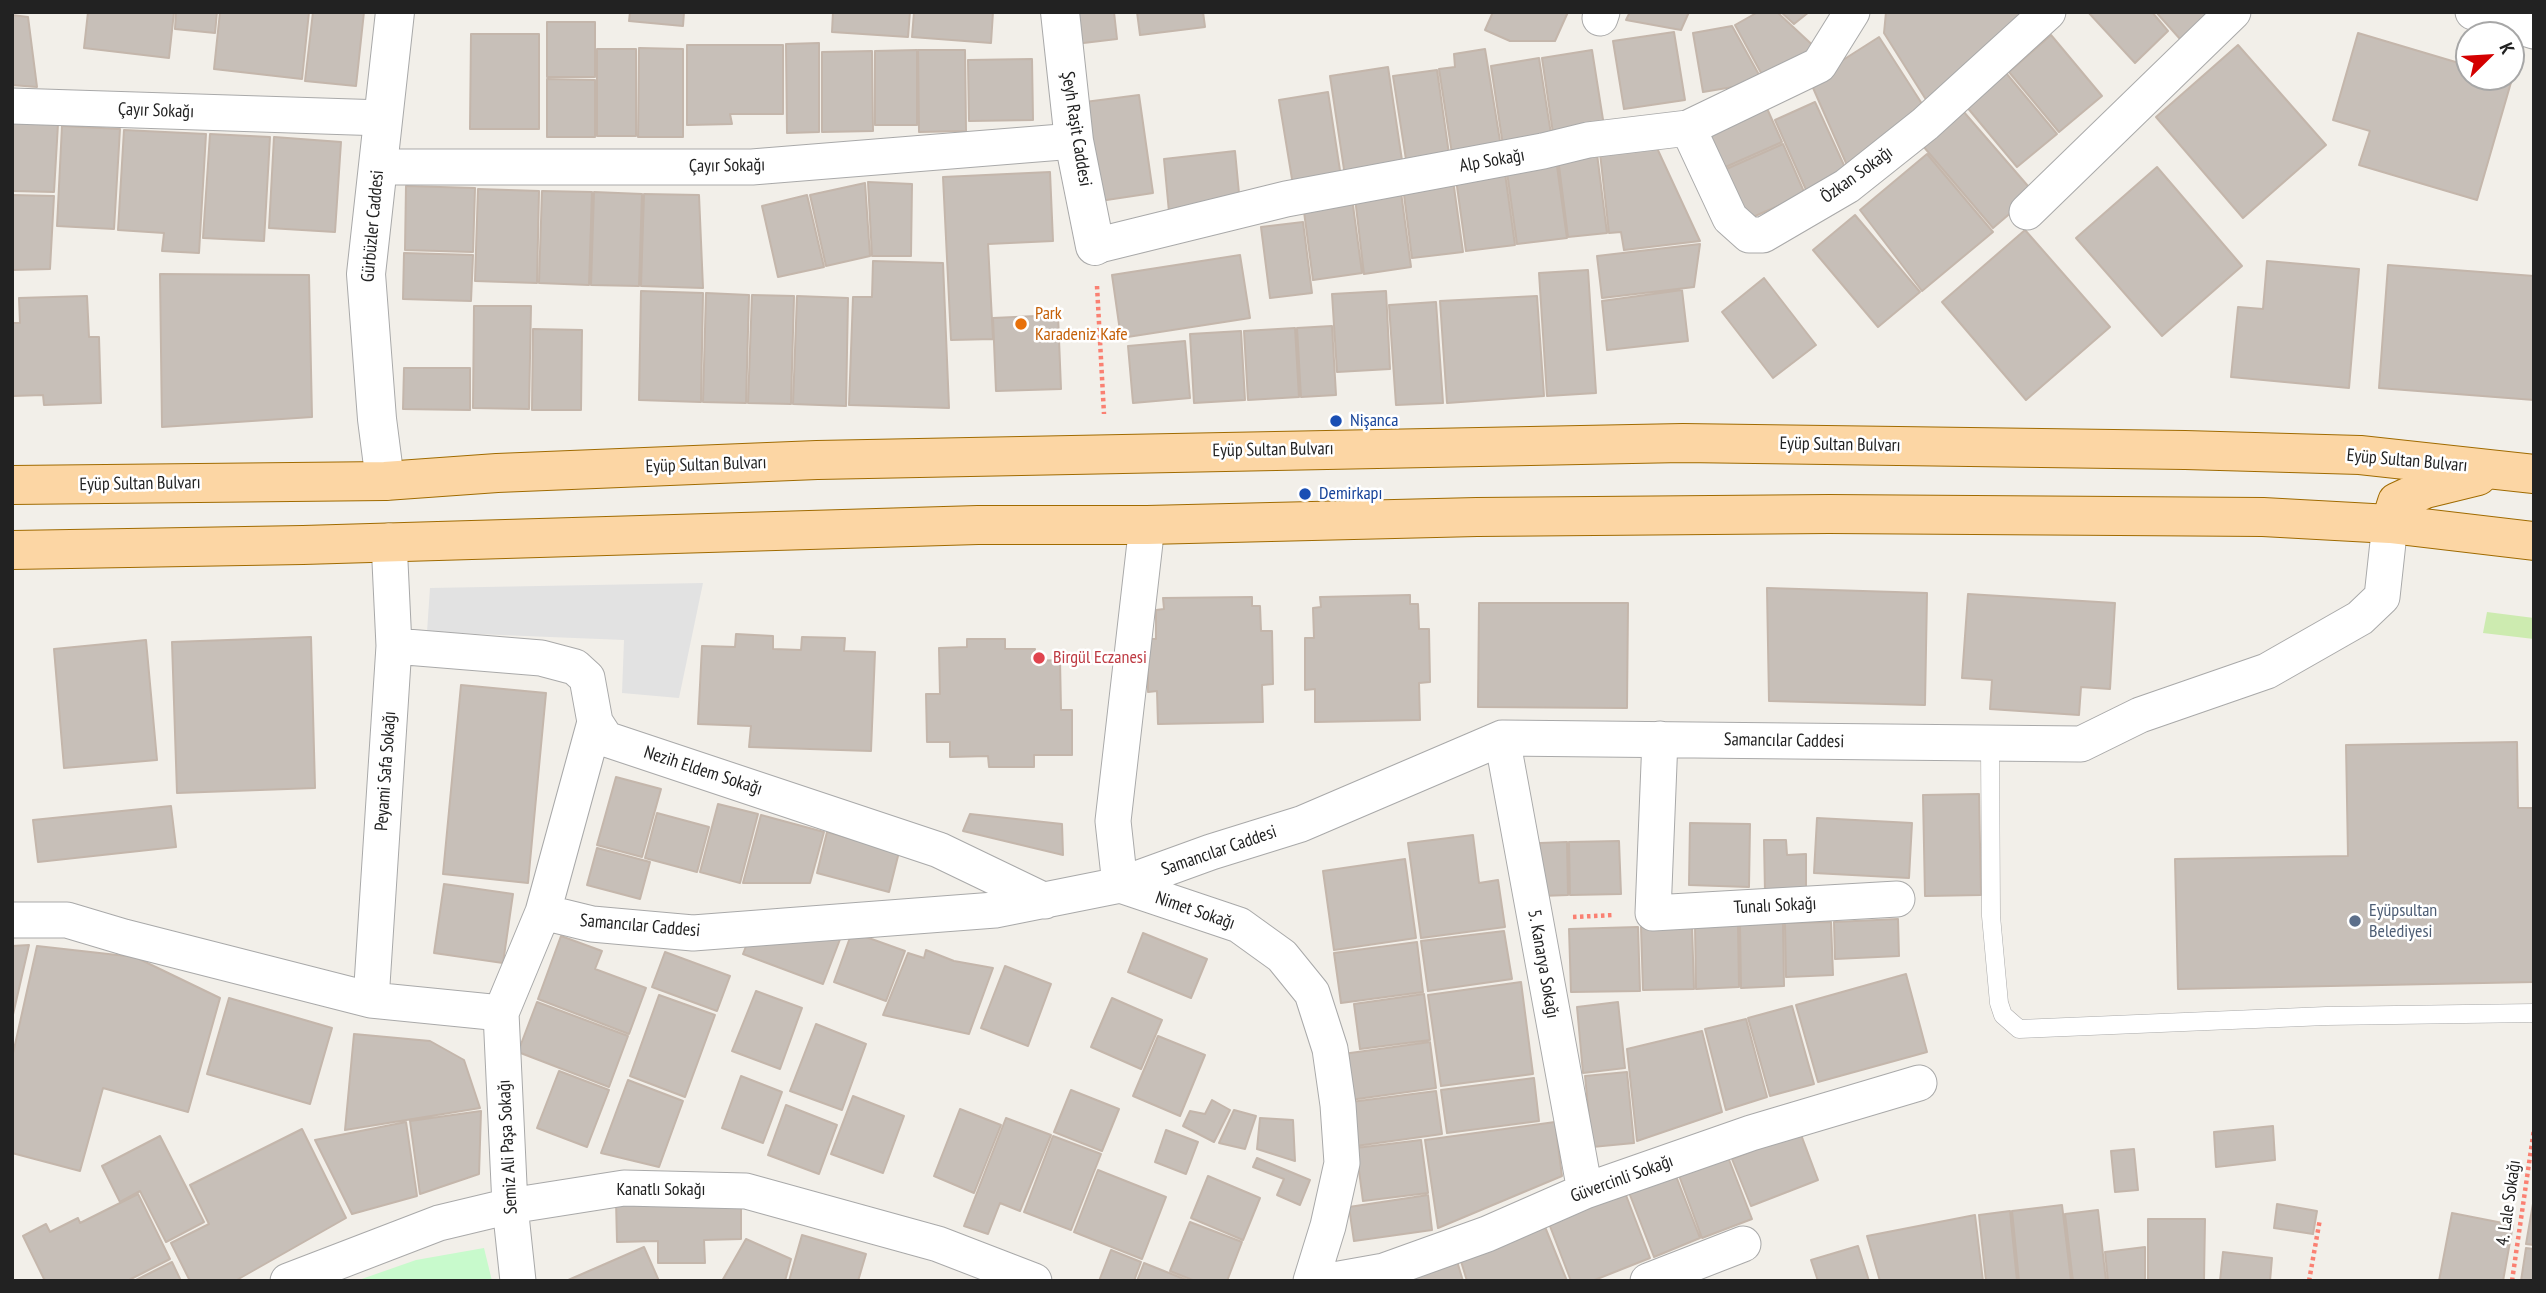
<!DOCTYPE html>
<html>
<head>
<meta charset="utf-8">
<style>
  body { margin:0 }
  #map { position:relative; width:2546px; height:1293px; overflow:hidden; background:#f2efe9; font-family:"PT Sans Narrow",sans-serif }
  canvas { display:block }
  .frame { position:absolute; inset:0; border:14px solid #222; pointer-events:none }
  .north { position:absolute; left:2455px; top:21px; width:70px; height:70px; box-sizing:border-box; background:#fff; border:2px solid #a7a7a7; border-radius:50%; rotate:66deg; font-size:19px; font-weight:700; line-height:28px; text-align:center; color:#222 }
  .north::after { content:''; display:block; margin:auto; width:24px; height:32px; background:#d40000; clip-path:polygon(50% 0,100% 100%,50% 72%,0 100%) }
</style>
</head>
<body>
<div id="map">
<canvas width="2546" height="1293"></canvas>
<div class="frame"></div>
<div class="north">K</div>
</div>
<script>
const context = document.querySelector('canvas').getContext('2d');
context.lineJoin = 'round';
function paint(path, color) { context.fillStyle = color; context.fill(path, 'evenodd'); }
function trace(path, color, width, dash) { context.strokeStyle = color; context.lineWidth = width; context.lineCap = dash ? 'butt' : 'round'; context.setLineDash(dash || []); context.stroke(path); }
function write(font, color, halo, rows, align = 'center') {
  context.font = font + ' "PT Sans Narrow",sans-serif'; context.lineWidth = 5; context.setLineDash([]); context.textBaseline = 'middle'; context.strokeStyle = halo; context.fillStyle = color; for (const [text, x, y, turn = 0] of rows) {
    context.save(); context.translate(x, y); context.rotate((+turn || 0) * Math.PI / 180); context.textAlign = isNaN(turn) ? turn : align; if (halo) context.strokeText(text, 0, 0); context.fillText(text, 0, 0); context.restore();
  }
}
const grass = new Path2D(`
  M2487,612L2534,618V639L2483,633Z`);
const park = new Path2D(`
  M484,1248L492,1281H356L416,1260Z`);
const parking = new Path2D(`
  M703,583L679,698L622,693L624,640L427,632L430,588Z`);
const building = new Path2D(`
  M88,12H174L169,58L84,48Z
  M176,12H217L215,33L175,29Z
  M220,12H309L302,79L214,69Z
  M313,12H364L356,86L305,81Z
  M630,12H684L683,26L629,21Z
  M833,12H910L908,37L832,32Z
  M914,12H993L991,43L912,37Z
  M1071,12H1114L1117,39L1075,44Z
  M1137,12H1203L1205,27L1140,35Z
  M1493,12H1568L1555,41H1510L1485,30Z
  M1630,12H1689L1681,30L1626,20Z
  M1758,12H1777L1820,52L1766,82L1735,25Z
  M1781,12H1809L1794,24Z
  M1886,12H2026L1930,106L1884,33Z
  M2088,12H2152L2168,31L2135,63Z
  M2156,12H2227L2188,48Z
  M12,15L28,17L37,87L12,85Z
  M547,22H595V77H547Z
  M1732,26L1763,82L1703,92L1693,33Z
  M1674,32L1685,100L1624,109L1613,41Z
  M2358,33L2469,66V77L2512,79L2477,200L2359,165L2370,131L2333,120Z
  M471,34H539V129H470Z
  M2051,35L2102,96L2059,132L2009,72Z
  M1879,37L1926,110L1850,172L1810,81Z
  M819,43V132L787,133L786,44Z
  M687,45H783V114H730L732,124L687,125Z
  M2238,45L2326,145L2243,218L2156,117Z
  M639,48L683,49V137H638Z
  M597,49H636V136H597Z
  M1485,49L1502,153L1453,160L1439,69L1455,67L1454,54Z
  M917,50V125H875V51Z
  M918,50H965L966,131L919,132Z
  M1592,50L1604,126L1553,133L1542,58Z
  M872,51L873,131L822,132V52Z
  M1539,58L1551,134L1504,152L1491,66Z
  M1032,59L1033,120L969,121L968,60Z
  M1388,67L1403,167L1345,176L1330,76Z
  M1437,70L1450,161L1407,166L1393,76Z
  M2006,73L2057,134L2017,167L1966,106Z
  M547,79L595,80V137H547Z
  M1328,92L1341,177L1293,185L1279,100Z
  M1139,95L1153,193L1100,201L1085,102Z
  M1815,102L1848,174L1807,192L1775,120Z
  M1765,104L1782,142L1721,169L1704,131Z
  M1963,111L2034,193L1993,228L1923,146Z
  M12,122L58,124L54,192L12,191Z
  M62,126L120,129L114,229L57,226Z
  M124,130L206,134L199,253L162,251L164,233L118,230Z
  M210,134L270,137L264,241L203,238Z
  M274,137L341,142L335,232L269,228Z
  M1783,144L1805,194L1744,221L1722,171Z
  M1656,146L1700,241L1624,250L1621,232L1609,233L1600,153Z
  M1235,151L1240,204L1169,212L1164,159Z
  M1597,154L1607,233L1568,237L1558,158Z
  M1927,154L1993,232L1922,291L1860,210Z
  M1556,159L1567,238L1517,244L1506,165Z
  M1504,166L1515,245L1466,251L1455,172Z
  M2157,167L2242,266L2162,336L2076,238Z
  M1050,172L1053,241L988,244L993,339L951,340L943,177Z
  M1452,173L1463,252L1412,258L1402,179Z
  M868,182L912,184L911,256H872Z
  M865,183L870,256L826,266L810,195Z
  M406,186L475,188L473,252L405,250Z
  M478,189L539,191L537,283L475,281Z
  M542,191L592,192L589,285L539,283Z
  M594,192L642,194L639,286L591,285Z
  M1401,192L1411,267L1364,274L1355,198Z
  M644,194L699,195L703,288L641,286Z
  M12,195L54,196L50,269L12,270Z
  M807,195L824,267L778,277L762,206Z
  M1352,198L1362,273L1313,280L1303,204Z
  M1855,215L1920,292L1878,327L1813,250Z
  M1303,222L1312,293L1270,298L1261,227Z
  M2025,230L2110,327L2026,400L1942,302Z
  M1700,244L1694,287L1602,298L1597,256Z
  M404,253L473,255L471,301L403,299Z
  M1240,255L1250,318L1121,338L1112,275Z
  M873,261L943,263L949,408L849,405L853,297H872Z
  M2267,261L2359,269L2349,388L2231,377L2238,307L2263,309Z
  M2388,265L2534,276V400L2379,388Z
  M1588,270L1596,393L1547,396L1539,273Z
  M160,274L309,275L312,417L162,427Z
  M1764,278L1816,345L1773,378L1722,312Z
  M1682,290L1688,341L1607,350L1602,301Z
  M641,291L703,293L701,402L639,400Z
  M1386,291L1390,369L1337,372L1332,294Z
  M706,293L749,295L746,403L703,402Z
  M752,295L794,296L791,404L748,403Z
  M87,296L89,337H99L101,403L44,405L43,395L12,396V323H20L19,298Z
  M797,296L848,298L846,406L793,404Z
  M1537,296L1544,396L1447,403L1440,301Z
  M1436,302L1443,403L1396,405L1389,305Z
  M474,306H531L529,409L473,408Z
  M1058,315L1061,389L996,391L993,318Z
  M1332,326L1336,395L1301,397L1297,328Z
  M1295,328L1299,397L1248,400L1244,331Z
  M533,329L582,330L581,410H532Z
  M1241,331L1245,400L1194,403L1190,334Z
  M1185,341L1190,398L1133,403L1128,346Z
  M404,368H470V410L403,409Z
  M1767,588L1927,593L1925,705L1769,701Z
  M1968,594L2115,603L2110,689L2081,687L2079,715L1990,709L1992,680L1962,678Z
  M1410,595V604H1418L1419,629H1429L1430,682L1419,683L1420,720L1315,722V689L1305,690V638H1314L1313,608L1321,607L1320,597Z
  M1252,597V606H1260L1261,631H1272L1273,684L1262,685L1263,722L1158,724L1157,691L1148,692V639H1156V610L1164,609L1163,598Z
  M1479,603H1628L1627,708L1478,707Z
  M736,634L773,636V649L801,650L802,637L845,638L844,651L875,652L871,751L749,747L751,726L698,724L702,646L735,647Z
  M311,637L315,788L177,793L172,642Z
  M967,639H1005V649H1035L1034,661L1060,660L1061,710H1072V755H1034V767H989L988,756L950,757V742H927L926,694H940L939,648L967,647Z
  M146,640L157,760L64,768L54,649Z
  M461,685L546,693L528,883L443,874Z
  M2517,742L2518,808H2534V982L2178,989L2175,859L2348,856L2346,745Z
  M616,777L661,789L642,857L597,845Z
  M1979,794L1981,895L1925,896L1923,795Z
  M718,804L758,814L740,883L700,872Z
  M171,806L176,847L38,862L33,820Z
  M657,813L709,827L697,872L645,858Z
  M970,814L1062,824L1063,855L963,831Z
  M761,815L824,832L810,883H743Z
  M1817,818L1912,823L1909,878L1814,873Z
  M1690,823L1750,824L1749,887L1689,885Z
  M827,832L899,852L889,892L817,873Z
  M1473,835L1479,883L1498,880L1505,927L1421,938L1408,843Z
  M1764,840H1786L1787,855L1806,854V892L1765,893Z
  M1619,841L1621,894L1570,895L1569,842Z
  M1567,842L1568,895L1541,896L1540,843Z
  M597,848L650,862L640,899L587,885Z
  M1405,859L1416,938L1334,950L1323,871Z
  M444,884L513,894L503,963L434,953Z
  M1898,919L1899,956L1835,959L1834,922Z
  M1831,922L1833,975L1786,977L1785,923Z
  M1783,923L1784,986L1741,988L1740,925Z
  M1738,924L1739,987L1696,989L1695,926Z
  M1692,926L1694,989L1643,990L1641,927Z
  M1638,927L1640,991L1571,992L1569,929Z
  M1504,931L1512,979L1428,991L1421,941Z
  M852,932L905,951L886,1001L834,982Z
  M1143,933L1207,959L1191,998L1128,972Z
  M842,934L823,984L743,954L750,936Z
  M561,936L602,951L595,969L646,988L629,1034L538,999Z
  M1417,942L1423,992L1341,1003L1334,953Z
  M29,945L12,1019V946Z
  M37,946L135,957L220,998L188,1112L103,1088L80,1171L12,1153V1058Z
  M926,950L954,961L993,968L969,1034L883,1015L908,953L924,958Z
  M665,952L730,976L717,1011L652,987Z
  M1005,966L1051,984L1028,1046L981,1028Z
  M1906,974L1927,1052L1818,1082L1796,1005Z
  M1521,982L1533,1074L1441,1086L1428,995Z
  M756,991L802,1008L780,1069L732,1051Z
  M1424,994L1430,1040L1360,1049L1354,1004Z
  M659,995L715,1015L685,1097L630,1076Z
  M229,998L332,1028L310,1104L207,1074Z
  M1112,998L1162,1020L1141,1069L1091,1047Z
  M537,1002L628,1036L609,1087L518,1052Z
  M1618,1002L1625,1068L1583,1073L1577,1007Z
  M1792,1006L1814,1084L1770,1096L1748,1018Z
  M1746,1019L1767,1097L1726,1110L1705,1029Z
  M816,1024L866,1044L842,1110L790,1091Z
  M1702,1031L1722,1112L1637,1141L1627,1049Z
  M354,1034L430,1041L464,1060L480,1108L345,1130Z
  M1158,1036L1205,1055L1180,1116L1133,1096Z
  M1430,1042L1436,1088L1350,1100L1343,1054Z
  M559,1071L609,1090L587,1147L537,1128Z
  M1627,1072L1634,1143L1592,1147L1585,1076Z
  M741,1076L782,1092L763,1143L722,1128Z
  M1534,1078L1539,1121L1447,1133L1441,1090Z
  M628,1080L683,1101L659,1167L601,1153Z
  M1071,1090L1119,1109L1102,1151L1054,1132Z
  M1436,1091L1442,1134L1356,1146L1351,1102Z
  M853,1096L904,1116L883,1173L831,1154Z
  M1212,1100L1230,1110L1214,1142L1183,1126L1190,1111L1205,1114Z
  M786,1105L837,1125L819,1174L768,1155Z
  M960,1109L1001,1125L974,1193L934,1176Z
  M1234,1110L1256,1116L1245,1149L1219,1143Z
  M481,1111L479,1174L420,1194L410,1121Z
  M1006,1118L1051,1135L1020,1211L1000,1203L988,1234L964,1226Z
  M1260,1118L1293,1120L1295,1161L1257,1149Z
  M406,1122L417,1196L352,1214L315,1140Z
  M1555,1122L1562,1176L1438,1228L1425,1140Z
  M2273,1126L2275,1160L2216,1167L2214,1132Z
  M302,1129L346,1218L235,1281H190L171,1243L209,1224L190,1185Z
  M1166,1130L1198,1142L1186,1174L1155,1162Z
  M1800,1132L1818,1180L1751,1206L1732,1159Z
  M160,1136L204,1222L166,1242L140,1191L120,1202L102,1166Z
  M1053,1136L1101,1154L1071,1230L1024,1212Z
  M1421,1140L1428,1193L1363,1201L1356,1148Z
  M2134,1149L2138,1190L2115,1192L2111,1151Z
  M1726,1152L1752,1219L1702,1238L1677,1170Z
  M1257,1158L1310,1180L1300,1205L1277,1195L1284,1179L1253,1167Z
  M1098,1170L1166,1197L1142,1259L1074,1232Z
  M1674,1171L1700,1238L1654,1257L1628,1190Z
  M1208,1176L1260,1198L1243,1240L1191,1218Z
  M1624,1190L1650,1258L1592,1281H1571L1548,1221Z
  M138,1194L170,1259L127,1281H45L23,1236L46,1224L50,1232L78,1218L80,1223Z
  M1428,1195L1432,1230L1354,1241L1349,1207Z
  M741,1197V1239L704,1240L705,1263H658V1241L617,1242L616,1200Z
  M2534,1198V1245L2526,1244Z
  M2277,1204L2317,1211L2313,1234L2274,1228Z
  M2062,1205L2071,1281H2019L2012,1211Z
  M2098,1210L2106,1281H2073L2065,1214Z
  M2010,1211L2017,1281H1986L1979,1215Z
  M2452,1213L2513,1225L2503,1281H2439Z
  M1975,1215L1983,1281H1880L1867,1236Z
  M2148,1219H2205L2204,1281H2148Z
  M1190,1222L1242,1242L1227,1281H1195L1170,1271Z
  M1543,1222L1567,1281H1467L1460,1258Z
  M802,1235L866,1254L858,1281H789Z
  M746,1239L791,1259L785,1281H722Z
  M1858,1246L1869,1281H1818L1811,1260Z
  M644,1247L659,1281H566Z
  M2145,1247V1281H2108L2105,1252Z
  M2526,1248L2534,1249V1281H2521Z
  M1111,1250L1141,1262L1134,1281H1099Z
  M2223,1252L2272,1258L2270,1281H2220Z
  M1456,1258L1463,1281H1397Z
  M172,1262L181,1281H134Z
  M1144,1263L1189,1281H1137Z`);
const path = new Path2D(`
  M1097,286L1104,414
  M1573,917L1614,915
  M2309,1281L2320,1219
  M2512,1281L2534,1129`);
const service = new Path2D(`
  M1990,744L1991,916L1999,1003L2003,1015L2019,1029L2326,1016L2534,1013`);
const minor = new Path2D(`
  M2473,12L2534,31
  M1600,18L1602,12
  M12,106L384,118
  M1688,128L1730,218L1749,235H1763L1847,186L1925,124L2048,12
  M379,167H752L1074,141
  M2027,212L2233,12
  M1095,246L1286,199L1543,151L1588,140L1688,128L1819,65L1852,12
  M1147,525L1113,821L1120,885L1239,925L1282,956L1312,993L1330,1049L1338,1105L1342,1163L1328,1226L1311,1281
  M394,646L541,658L575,667L587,678L595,722L606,739L939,850L1045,901
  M1502,738L1585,1191
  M1660,739L1653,913L1897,899
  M543,912L595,722
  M12,920H67L124,937L371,1000L501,1013L543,912L592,924L693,933L995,910L1120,885L1211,852L1301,824L1502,738L2081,744L2140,715L2267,671L2360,618L2382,597L2390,524
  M371,1000L394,646L389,541
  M501,1013L510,1206L518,1281
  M288,1281L439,1223L510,1206L624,1188L746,1191L938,1244L1034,1281
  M1328,1281L1384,1271L1487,1234L1585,1191L1751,1133L1919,1083
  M1648,1281L1743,1244`);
const tertiary = new Path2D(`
  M1060,12L1074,141L1095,246
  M385,481L377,419L366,274L395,12`);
const primary = new Path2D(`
  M12,485L385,481L497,473L817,460L1683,443L2185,450L2360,455L2534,474
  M2390,524L2397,502L2425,489L2478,476
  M12,550L303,545L978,525H1147L1477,517L1829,514L2263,517L2390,524L2534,541`);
const markers = [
  [1021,324,7,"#e8710a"],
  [1336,421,7,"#1a4fb4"],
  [1305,494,7,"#1a4fb4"],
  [1039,658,7,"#e0444e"],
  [2355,921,7,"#5c6f8a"]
];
const streetNames = [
  ["Çayır Sokağı",156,111,2],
  ["Şeyh Raşit Caddesi",1076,129,81],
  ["Alp Sokağı",1492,161,-10],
  ["Çayır Sokağı",727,166,-1],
  ["Özkan Sokağı",1857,175,-36],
  ["Gürbüzler Caddesi",373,226,-85],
  ["Eyüp Sultan Bulvarı",1840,445,1],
  ["Eyüp Sultan Bulvarı",1273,450,-1],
  ["Eyüp Sultan Bulvarı",2407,461,5],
  ["Eyüp Sultan Bulvarı",706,465,-2],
  ["Eyüp Sultan Bulvarı",140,484,-1],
  ["Samancılar Caddesi",1784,741,1],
  ["Peyami Safa Sokağı",386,771,-86],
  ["Nezih Eldem Sokağı",703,771,18],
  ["Samancılar Caddesi",1219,851,-19],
  ["Tunalı Sokağı",1775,906,-3],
  ["Nimet Sokağı",1195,911,19],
  ["Samancılar Caddesi",640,926,5],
  ["5. Kanarya Sokağı",1543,964,80],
  ["Semiz Ali Paşa Sokağı",508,1147,-93],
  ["Güvercinli Sokağı",1622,1179,-20],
  ["Kanatlı Sokağı",661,1190],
  ["4. Lale Sokağı",2509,1203,-82]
];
const foodNames = [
  ["Park",1035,314],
  ["Karadeniz Kafe",1035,335]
];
const transitNames = [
  ["Nişanca",1350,421],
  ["Demirkapı",1319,494]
];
const healthNames = [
  ["Birgül Eczanesi",1053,658]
];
const serviceNames = [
  ["Eyüpsultan",2369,911],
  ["Belediyesi",2369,932]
];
paint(grass, '#cdebb0');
paint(park, '#c8facc');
paint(parking, '#e2e2e2');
paint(building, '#c7bfb8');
trace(building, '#c4b6ab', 2);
trace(service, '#a9a9a9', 19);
trace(minor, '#a9a9a9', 37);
trace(tertiary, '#a9a9a9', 40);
trace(primary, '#a06b00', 40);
trace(path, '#fa8072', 4.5, [3.5, 3.5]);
trace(service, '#fff', 18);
trace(minor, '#fff', 35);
trace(tertiary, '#fff', 38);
trace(primary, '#fcd6a4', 38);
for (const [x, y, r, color] of markers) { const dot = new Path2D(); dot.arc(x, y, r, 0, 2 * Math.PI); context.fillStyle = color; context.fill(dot); trace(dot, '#fff', 2.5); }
write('18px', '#222', '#fff', streetNames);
write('18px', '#c56008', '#fff', foodNames, 'left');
write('18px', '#164399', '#fff', transitNames, 'left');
write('18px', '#be3a42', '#fff', healthNames, 'left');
write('18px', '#4e5e75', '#fff', serviceNames, 'left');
</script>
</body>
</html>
